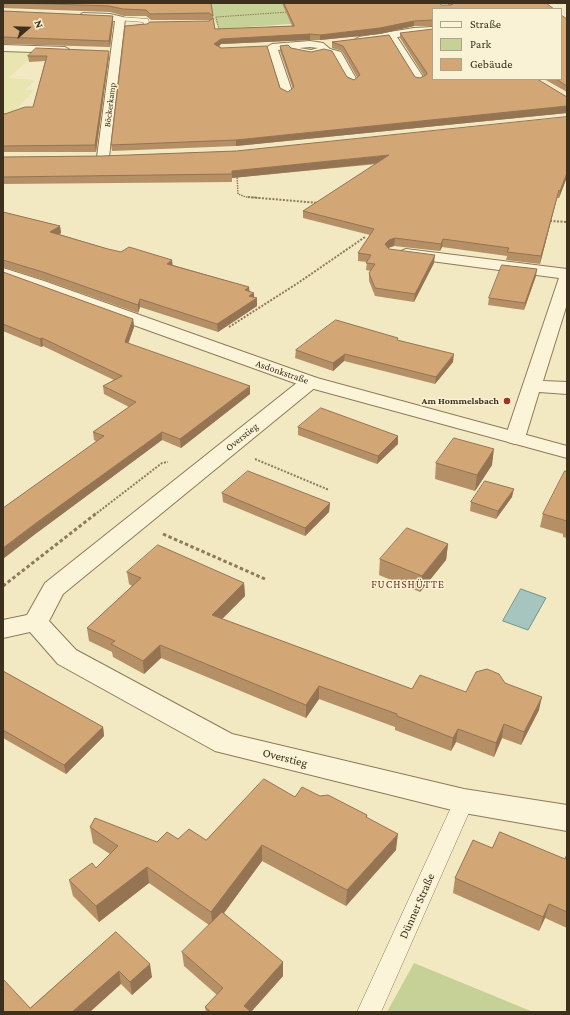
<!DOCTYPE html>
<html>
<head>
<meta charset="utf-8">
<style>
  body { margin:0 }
  #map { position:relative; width:570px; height:1015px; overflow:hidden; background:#f2e9c3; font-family:"Crimson Pro",serif }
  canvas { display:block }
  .frame { position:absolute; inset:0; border:4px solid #3d301d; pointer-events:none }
  .legend { position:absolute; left:432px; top:8px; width:130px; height:72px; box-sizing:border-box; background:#f9f2d4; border:1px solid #aea48b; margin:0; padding:5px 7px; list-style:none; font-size:12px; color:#3d301d }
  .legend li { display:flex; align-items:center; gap:8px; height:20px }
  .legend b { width:20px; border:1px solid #aea48b }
  .north { position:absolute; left:8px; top:8px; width:40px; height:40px; -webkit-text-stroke:3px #f9f2d4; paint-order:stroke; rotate:70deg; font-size:11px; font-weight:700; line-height:16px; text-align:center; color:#3d301d }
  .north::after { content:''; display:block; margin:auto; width:14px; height:18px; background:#3d301d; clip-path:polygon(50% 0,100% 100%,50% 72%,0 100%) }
</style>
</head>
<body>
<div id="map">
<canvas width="570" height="1015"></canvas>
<div class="frame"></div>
<ul class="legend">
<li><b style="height:5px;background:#fcf4d8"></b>Straße</li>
<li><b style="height:11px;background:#c5d196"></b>Park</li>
<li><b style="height:11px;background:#d3a676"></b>Gebäude</li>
</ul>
<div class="north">N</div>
</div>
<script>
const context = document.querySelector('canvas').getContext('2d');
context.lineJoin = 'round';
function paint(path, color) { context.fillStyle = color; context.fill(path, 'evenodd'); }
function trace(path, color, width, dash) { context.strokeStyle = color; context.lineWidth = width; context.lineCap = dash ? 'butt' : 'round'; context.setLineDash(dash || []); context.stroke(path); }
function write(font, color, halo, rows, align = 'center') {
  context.font = font + ' "Crimson Pro",serif'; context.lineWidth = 3; context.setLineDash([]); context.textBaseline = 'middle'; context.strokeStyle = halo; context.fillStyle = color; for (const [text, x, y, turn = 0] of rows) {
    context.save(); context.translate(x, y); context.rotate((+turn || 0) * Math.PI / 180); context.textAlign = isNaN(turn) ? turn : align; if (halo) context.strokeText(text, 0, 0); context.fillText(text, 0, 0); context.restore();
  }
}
const farmland = new Path2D(`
  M3,50L39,51L8,78L35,80L25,90H34L9,118L3,119Z`);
const green = new Path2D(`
  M172,3H426L431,14L219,29L213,16L161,17Z
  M414,963L533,1012H387Z`);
const water = new Path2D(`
  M521,589L546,598L528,630L503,621Z`);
const pathFar3 = new Path2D(`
  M219,30L216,17L289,12`);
const pathFar2 = new Path2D(`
  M237,175L238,194L246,197L261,198`);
const pathFar1 = new Path2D(`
  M248,197L319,203
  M550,221L567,222
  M229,327L298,283L365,237
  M255,459L329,490
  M97,513L162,463L168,462`);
const path = new Path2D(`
  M163,534L265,579
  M3,586L98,512`);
const service = new Path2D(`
  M120,17L148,19L150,26L147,28L126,29V27L144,24L143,22L118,20V18Z
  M464,793L471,795L474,801L381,1012H357L454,801L457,795Z`);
const minor = new Path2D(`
  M438,3H447L451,9H442Z
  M83,13L110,14L123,17L125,19L109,157L108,160H98L97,157L115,21L80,18L78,16Z
  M433,27V33L397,37L425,80L420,83L416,82L388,38L359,43L354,40L359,37L414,28Z
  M310,41L323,43L330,49L341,52L358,82L357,84H349L333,56L324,53L311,56L291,52L289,49L278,50L293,94L291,96H283L267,47L272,44ZM310,47L318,48L311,50L299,48Z
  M3,45L65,47L70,50L65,53L3,51Z
  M406,249L567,269V304L543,381L567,382V394L539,392L525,438L522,442L515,444L508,442L505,438L559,278L401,257L398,254L401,251Z
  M310,376L317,378L319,382L317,386L63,594L49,621L76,650L232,734L464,789L567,805V831L464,813L215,751L58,664L30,632L3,638V620L27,615L45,583L303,378Z`);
const tertiary = new Path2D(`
  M3,268L44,281L317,378L567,446V458L303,386L3,278Z`);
const wall = new Path2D(`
  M3,3H211L215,29L292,26L282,3H440L441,5H450L448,3H546L433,9V26H414L380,34L320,40H310L221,44L219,46L280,88L288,92L293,89L280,51V46L291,48L354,80L357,77L342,51L332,48V42L389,35L415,77L420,78L424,76L400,38V33L567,97V113L236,146L112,151L111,145L209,21L210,20H151L146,16H124L110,12L3,8Z
  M3,11L113,16V22L110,47L3,44Z
  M567,19V92L544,79H561Z
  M28,56H109L96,152H3V114L33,107L45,61L29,62Z
  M236,151L567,177L559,198H557L540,264L506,260L507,256L442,247L440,251L394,246L388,248L389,249L434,263L414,302L375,296L369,281V273L371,271L366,270L367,262L358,261V253L370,235L303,218V211L377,164L232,178V182L3,184V157L102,156Z
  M3,212L60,226L61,233L59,234L108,249L173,265L249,287V291L254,297L257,298V306L218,332L140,307L138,313L44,280L3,267Z
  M3,272L133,319L134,327L128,343L250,394L181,448L162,440L38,532L96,441L94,440L93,432L129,407L104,394L103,386L114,380L43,346L41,347L3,331Z
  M536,276L524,310L488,305L489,298Z
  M398,341L453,362L435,384L344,361L333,371L295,358L296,350Z
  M298,427L398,444L377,464L298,435Z
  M436,463L492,465L475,491L435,479Z
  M567,472V538L563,537V534L540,527L543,514Z
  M222,493L330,503L329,512L305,536L223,502Z
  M512,497L496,519L470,511L471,502Z
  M448,544L446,560L420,592L379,575L380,559Z
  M127,572L244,583L245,596L222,619L412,689L466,692L505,683L539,710L521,745L502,738L494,757L456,742L451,751L395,730V727L319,699L306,718L161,658L144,674L113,657L112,652L89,641L87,628L132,586L129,584Z
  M3,671L103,727L104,736L66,774L3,738Z
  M320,796L367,815V818L396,850L346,906L262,861L224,913L283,976L251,1012H206L205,1007L217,995L184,966L182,952L209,925L149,883L99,922L73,896L69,880L96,868L110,854L93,843L90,827L157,842L178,839L206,840L295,797Z
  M492,848L565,859L567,854V928L545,918L539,931L453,893L455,878Z
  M116,932L152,977L132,995L121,984L30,1008Z`);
const shadedWall = new Path2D(`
  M113,16V22L110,47L109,41Z
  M414,21V26L380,34L320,40V35Z
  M310,34V40L221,44L215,50L214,44L221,39Z
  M109,51V56L96,152L95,145Z
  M567,106V113L236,146V140Z
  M389,155V162L232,178V182V171Z
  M567,173V177L559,198L560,191Z
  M559,190L557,198L540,264L541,256Z
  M60,226L61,233L51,239L50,232Z
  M395,238L394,246L388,248L385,244L389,240Z
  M443,239L442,247L440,251L441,244Z
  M435,255L434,263L414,302L415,294Z
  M172,260L173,268L167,264Z
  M537,269L536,276L524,310L525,303Z
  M249,287L250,295L245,290Z
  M254,293V300L257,298V306L218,332L217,324L249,296Z
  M140,299V307L138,313V305Z
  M133,319L134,327L126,350L125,342Z
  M42,338L43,346L41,347L40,339Z
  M345,354L344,361L333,371V363Z
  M454,354L453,362L435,384L436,377Z
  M250,386V394L181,448L180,439Z
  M162,432V440L38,532L3,559V548L36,523Z
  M398,436V444L377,464L378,456Z
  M494,449L492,465L475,491L477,475Z
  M514,489L512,497L496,519L498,511Z
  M330,503L329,512L305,536V528Z
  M448,544L446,560L420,592L422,576Z
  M244,583L245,596L213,628L212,615Z
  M160,645L161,658L144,674L143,661Z
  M319,686V699L306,718V705Z
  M542,697L539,710L521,745L524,732Z
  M504,724L502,738L494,757L496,743Z
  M103,727L104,736L66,774L64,765Z
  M458,729L456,742L451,751L453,738Z
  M398,834L396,850L346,906L347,890Z
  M262,845V861L213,928L211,912Z
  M147,867L149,883L99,922L96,906Z
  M549,904L545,918L539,931L543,917Z
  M283,962V976L251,1012L244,1006Z
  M150,964L152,977L132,995L130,982Z
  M119,971L121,984L90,1012H72Z`);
const building = new Path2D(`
  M19,3H211L213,16L209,13L150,14L146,10L123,9L109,6Z
  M284,3H440L441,5H451L453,4L452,3H546L554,9H433V20L414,21L380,28L320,35L310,34L221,39L214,44L221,48L267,46L280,88L288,92L294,87L280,46L288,45L291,48L311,52L324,49L332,51L347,77L354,80L360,75L343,46L332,42L389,35L415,77L420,78L426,75L427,73L400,33L433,29V79H537L567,97V106L236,140L111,145L125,26L147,24L150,22L209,21L213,18L215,29L294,26Z
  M3,11L113,16L109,41L3,37Z
  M561,15L567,19V86L556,79H561Z
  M36,48L109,51L95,145L3,146V114H5L25,107H33L47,56H28Z
  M567,117V173L560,191L559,190L541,256L507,252L509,248L443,239L441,244L395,238L389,240L385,244L389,249L435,255L415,294L375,288L369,273L375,264L366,263L371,255L358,253L374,229L303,211L389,155L232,171V174L3,177V157L102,156L236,151Z
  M3,212L60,226L50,232L108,249L121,252L129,247L172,260L167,264L249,287L245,290L254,293L249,296L257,298L217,324L140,299L138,305L43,272L3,260Z
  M502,265L537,269L525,303L489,298Z
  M3,272L133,319L125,342L250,386L180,439L162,432L36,523L3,548V508L104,436L93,432L136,402L103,386L122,376L42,338L40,339L3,324Z
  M336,320L398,338L397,340L454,354L436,377L345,354L333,363L296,350Z
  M321,408L398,436L378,456L298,427Z
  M454,438L494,449L477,475L436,463Z
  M248,471L330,503L305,528L222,493Z
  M565,471L567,472V521L543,514Z
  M485,481L514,489L498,511L471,502Z
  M407,528L448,544L422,576L380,559Z
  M158,545L244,583L212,615L412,689L420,675L466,692L476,672L487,669L499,674L505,683L542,697L524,732L504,724L496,743L458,729L453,738L397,716V714L319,686L306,705L160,645L143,661L111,644L115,641L87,628L141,578L127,572Z
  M3,671L103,727L64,765L3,730Z
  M264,779L295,797L302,787L320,796L328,795L367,815L366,817L398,834L347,890L262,845L211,912L147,867L96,906L69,880L92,863L96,868L118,846L90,827L95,818L157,842L167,832L178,839L189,829L206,840Z
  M500,832L565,859L567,854V912L549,904L543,917L455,878L473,840L492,848Z
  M222,912L283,962L244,1006L251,1012H211L205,1007L223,988L182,952Z
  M116,932L150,964L130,982L119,971L72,1012H3V979L30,1008Z`);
const markers = [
  [507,401,4,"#a32e22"]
];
const farStreetnames = [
  ["Böckerkamp",110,105,-83]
];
const streetNames = [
  ["Asdonkstraße",282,372,19],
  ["Overstieg",242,437,-39]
];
const poiNames = [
  ["Am Hommelsbach",499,401]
];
const neighbourhoodNames = [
  ["FUCHSHÜTTE",408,585]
];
const nearStreetnames = [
  ["Overstieg",285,758,14],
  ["Dünner Straße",417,906,-66]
];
paint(farmland, '#e8e5b0');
paint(green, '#c5d196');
paint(water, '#a6c5bf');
trace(water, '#6b948e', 1);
trace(service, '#8e7a58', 1);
trace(minor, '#8e7a58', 2);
trace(tertiary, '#8e7a58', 2);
trace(pathFar3, '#8e7a58', 1, [1.5, 1]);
trace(pathFar2, '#8e7a58', 1.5, [1.5, 1]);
trace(pathFar1, '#8e7a58', 2, [2, 1.5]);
trace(path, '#8e7a58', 3, [3.5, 2.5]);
paint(service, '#fcf4d8');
paint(minor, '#fcf4d8');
paint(tertiary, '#fcf4d8');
paint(wall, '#b58f65');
paint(shadedWall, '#947453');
paint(building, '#d3a676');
trace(building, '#947453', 1);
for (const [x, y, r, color] of markers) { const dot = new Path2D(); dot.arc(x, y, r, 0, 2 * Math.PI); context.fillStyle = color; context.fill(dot); trace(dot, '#f9f2d4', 1.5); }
write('9px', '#3d301d', '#f9f2d4', farStreetnames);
write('10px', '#3d301d', '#f9f2d4', streetNames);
write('bold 10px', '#3d301d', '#f9f2d4', poiNames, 'right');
context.letterSpacing = '1px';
write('11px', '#6e3319', '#f9f2d4', neighbourhoodNames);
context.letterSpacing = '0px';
write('12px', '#3d301d', '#f9f2d4', nearStreetnames);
</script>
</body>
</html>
